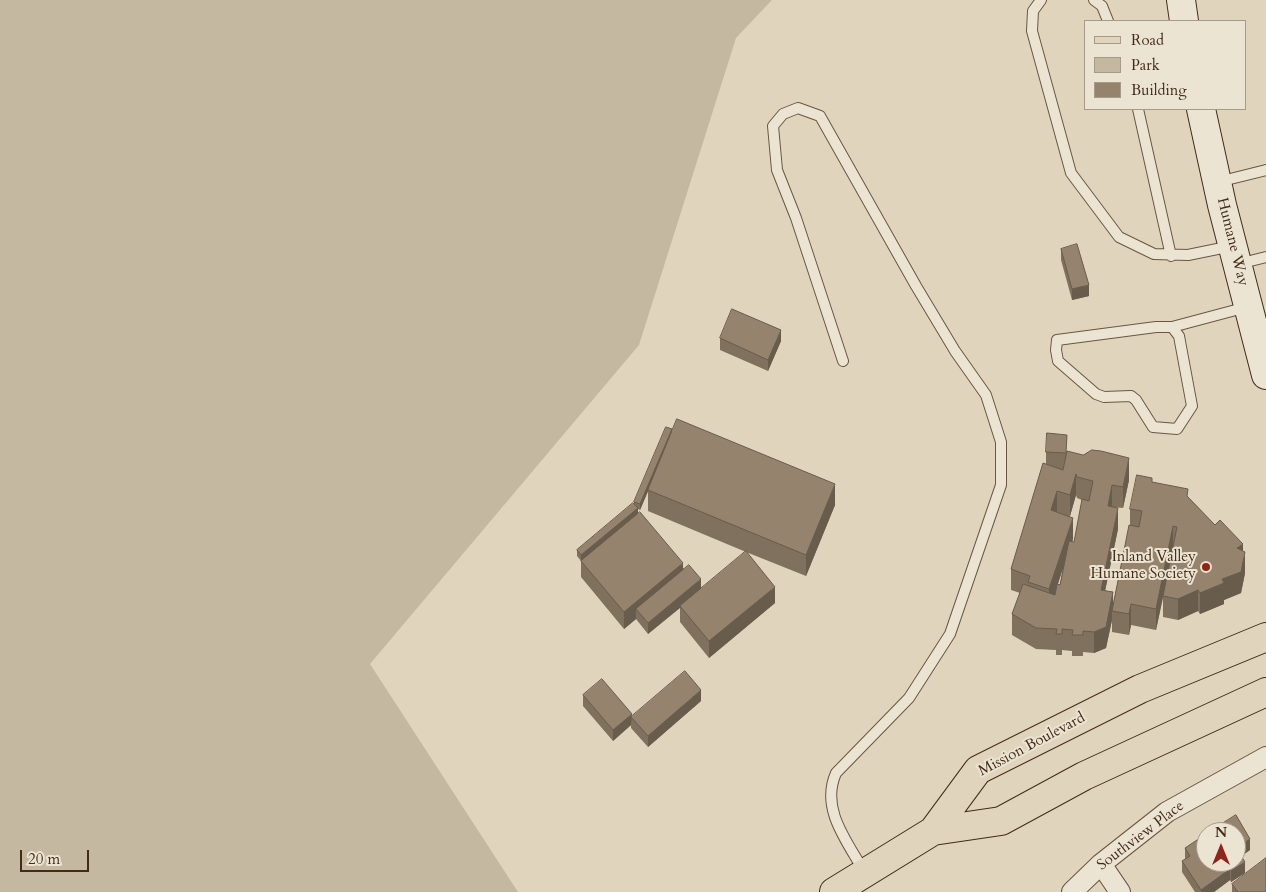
<!DOCTYPE html>
<html>
<head>
<meta charset="utf-8">
<style>
  body { margin:0 }
  #map { position:relative; width:1266px; height:892px; overflow:hidden; background:#e0d5bc; font-family:Cardo,serif }
  canvas { display:block }
  .legend { position:absolute; left:1084px; top:20px; width:162px; height:90px; box-sizing:border-box; background:#ebe4d3; border:1px solid #a89a88; margin:0; padding:6px 9px; list-style:none; font-size:15px; color:#442b17 }
  .legend li { display:flex; align-items:center; gap:10px; height:25px }
  .legend b { width:25px; border:1px solid #a89a88 }
  .north { position:absolute; left:1196px; top:822px; width:50px; height:50px; box-sizing:border-box; background:#ebe4d3; border:1px solid #a89a88; border-radius:50%; rotate:0deg; font-size:14px; font-weight:700; line-height:20px; text-align:center; color:#442b17 }
  .north::after { content:''; display:block; margin:auto; width:18px; height:22px; background:#8f2418; clip-path:polygon(50% 0,100% 100%,50% 72%,0 100%) }
  .scale { position:absolute; left:20px; top:850px; width:69px; height:22px; box-sizing:border-box; border:2px solid #442b17; border-top:0; padding-left:6px; font-size:15px; line-height:18px; white-space:nowrap; color:#442b17; -webkit-text-stroke:4px #ebe4d3; paint-order:stroke }
</style>
</head>
<body>
<div id="map">
<canvas width="1266" height="892"></canvas>
<ul class="legend">
<li><b style="height:6px;background:#e0d5bc"></b>Road</li>
<li><b style="height:14px;background:#c5b8a0"></b>Park</li>
<li><b style="height:14px;background:#95836d"></b>Building</li>
</ul>
<div class="north">N</div>
<div class="scale">20 m</div>
</div>
<script>
const context = document.querySelector('canvas').getContext('2d');
context.lineJoin = 'round';
function paint(path, color) { context.fillStyle = color; context.fill(path, 'evenodd'); }
function trace(path, color, width, dash) { context.strokeStyle = color; context.lineWidth = width; context.lineCap = dash ? 'butt' : 'round'; context.setLineDash(dash || []); context.stroke(path); }
function write(font, color, halo, rows, align = 'center') {
  context.font = font + ' Cardo,serif'; context.lineWidth = 4; context.setLineDash([]); context.textBaseline = 'middle'; context.strokeStyle = halo; context.fillStyle = color; for (const [text, x, y, turn = 0] of rows) {
    context.save(); context.translate(x, y); context.rotate((+turn || 0) * Math.PI / 180); context.textAlign = isNaN(turn) ? turn : align; if (halo) context.strokeText(text, 0, 0); context.fillText(text, 0, 0); context.restore();
  }
}
const green = new Path2D(`
  M0,0H772L736,38L639,345L370,664L518,892H0Z`);
const lane = new Path2D(`
  M1041,0L1033,11L1032,31L1071,173L1119,237L1154,254L1188,255L1232,246
  M1094,0L1102,6L1108,21
  M1138,109L1171,256
  M1218,182L1266,170
  M1238,264L1266,257
  M1156,327H1172L1179,336L1192,406L1177,429L1153,427L1136,400L1131,396L1104,397L1096,394L1058,361L1056,350L1057,340Z
  M1172,327L1247,307
  M843,361L796,218L777,170L773,126L783,114L798,108L820,116L916,286L955,351L986,395L1001,442V485L950,634L909,698L836,773C820,809 847,841 865,873`);
const street = new Path2D(`
  M1101,864L1120,892
  M1072,892L1101,864L1167,812L1266,757`);
const secondary = new Path2D(`
  M1181,0L1184,21
  M1201,109L1222,205L1266,375`);
const primary = new Path2D(`
  M933,831L1001,821L1084,776L1266,692
  M834,892L933,831L978,770L1140,689L1266,637`);
const wall = new Path2D(`
  M1061,249L1089,296L1072,300L1061,260Z
  M720,338L781,341L768,371L720,350Z
  M672,432L835,505L806,576L746,552L775,603L709,658L680,622V607L648,634L636,619L624,629L581,577V561L577,556V550L634,503V502ZM648,491V511L746,552L701,589L638,514V509L640,510Z
  M1067,451L1129,480L1123,508L1112,507L1118,529L1105,590L1113,604L1130,525V509L1152,482L1188,498L1215,525L1243,551L1245,573L1241,593L1224,600V604L1200,614L1198,611L1178,620L1163,617V598L1156,630L1131,625L1129,635L1112,632V620L1106,648L1094,653L1083,652V656H1072V651L1062,650V655H1056V650L1036,649L1012,635V614L1020,593L1011,590V569L1046,464V452ZM1076,495L1077,498L1082,500L1074,542H1072L1073,539L1070,516ZM1063,567L1060,585L1058,584Z
  M583,695L632,717L701,701L648,747L631,728V725L613,741L583,706Z
  M1236,832L1250,850L1241,856L1245,873L1231,882L1230,880L1214,892H1195L1182,872V861L1185,859V848Z
  M1232,884L1266,892H1232Z`);
const shadedWall = new Path2D(`
  M1089,285V296L1072,300V289Z
  M781,330V341L768,371V360Z
  M672,429V435L640,510V504Z
  M1129,458V480L1123,508V487Z
  M1076,474V495L1070,516V495Z
  M835,484V505L806,576V555Z
  M1112,485V506L1108,527V506Z
  M1057,491V512L1051,510Z
  M638,508V514L581,561V555Z
  M1118,508V529L1101,611V590Z
  M1073,518V539L1049,610V589Z
  M1173,526V547L1156,630V609Z
  M1243,544V563L1245,552V573L1241,593L1224,600V604L1200,614V593L1222,579L1237,548Z
  M683,563V580L636,609V619L624,629V612Z
  M701,579V591L648,634V623Z
  M775,587V603L709,658V641Z
  M1198,590V611L1178,620V599Z
  M1113,592V611H1112V620L1106,648L1094,653V632Z
  M1131,604V625L1129,635V614Z
  M701,690V701L648,747V736Z
  M632,714L631,725L613,741V730Z
  M1250,839V850L1236,860V848Z
  M1245,862V873L1231,882V871Z
  M1230,869V880L1214,892H1201V890Z`);
const building = new Path2D(`
  M1077,244L1089,285L1072,289L1061,249Z
  M732,309L781,330L768,360L720,338Z
  M677,419L835,484L806,555L648,490Z
  M666,427L672,429L640,504L634,502Z
  M1047,433L1067,435L1066,453L1046,452Z
  M1092,450L1101,451L1129,458L1123,487L1112,485L1108,506L1118,508L1101,590L1113,592L1106,627L1094,632L1083,631V635H1072L1073,630L1062,629V634H1056L1057,629L1036,628L1012,614L1023,584L1055,595L1057,584L1060,585L1069,541L1074,542L1082,499L1089,501L1093,481L1077,477L1076,474L1070,495L1057,491L1051,510L1073,518L1049,589L1028,582L1030,576L1011,569L1043,463L1063,470L1067,451L1083,455Z
  M1137,475L1152,478V482L1188,489L1187,496L1215,525L1220,520L1243,544L1237,548L1245,552L1241,572L1222,579L1224,583L1200,593L1198,590L1178,599L1163,596L1177,527L1173,526L1156,609L1131,604L1129,614L1112,611L1129,525L1139,527L1142,511L1130,509Z
  M633,503L638,508L581,555L577,550Z
  M640,512L683,563L624,612L581,561Z
  M746,551L775,587L709,641L680,606Z
  M689,565L701,579L648,623L636,609Z
  M685,671L701,690L648,736L631,717Z
  M602,679L632,714L613,730L583,695Z
  M1236,815L1250,839L1236,848L1245,862L1231,871L1230,869L1201,890L1182,861L1190,856L1185,848L1206,834V862H1236V832H1209Z
  M1266,858V892H1238L1232,884Z`);
const markers = [
  [1206,567,5,"#8f2418"]
];
const streetNames = [
  ["Humane Way",1232,242,76],
  ["Mission Boulevard",1032,745,-28],
  ["Southview Place",1141,836,-37]
];
const poiNames = [
  ["Inland Valley",1196,558],
  ["Humane Society",1196,575]
];
paint(green, '#c5b8a0');
trace(lane, '#6b5640', 12);
trace(street, '#6b5640', 22);
trace(secondary, '#442b17', 30);
trace(primary, '#442b17', 30);
trace(lane, '#ebe4d3', 10);
trace(street, '#ebe4d3', 20);
trace(secondary, '#ebe4d3', 28);
trace(primary, '#e0d5bc', 28);
paint(wall, '#80715e');
paint(shadedWall, '#685c4c');
paint(building, '#95836d');
trace(building, '#685c4c', 1);
for (const [x, y, r, color] of markers) { const dot = new Path2D(); dot.arc(x, y, r, 0, 2 * Math.PI); context.fillStyle = color; context.fill(dot); trace(dot, '#ebe4d3', 2); }
write('15px', '#442b17', '#ebe4d3', streetNames);
write('15px', '#442b17', '#ebe4d3', poiNames, 'right');
</script>
</body>
</html>
